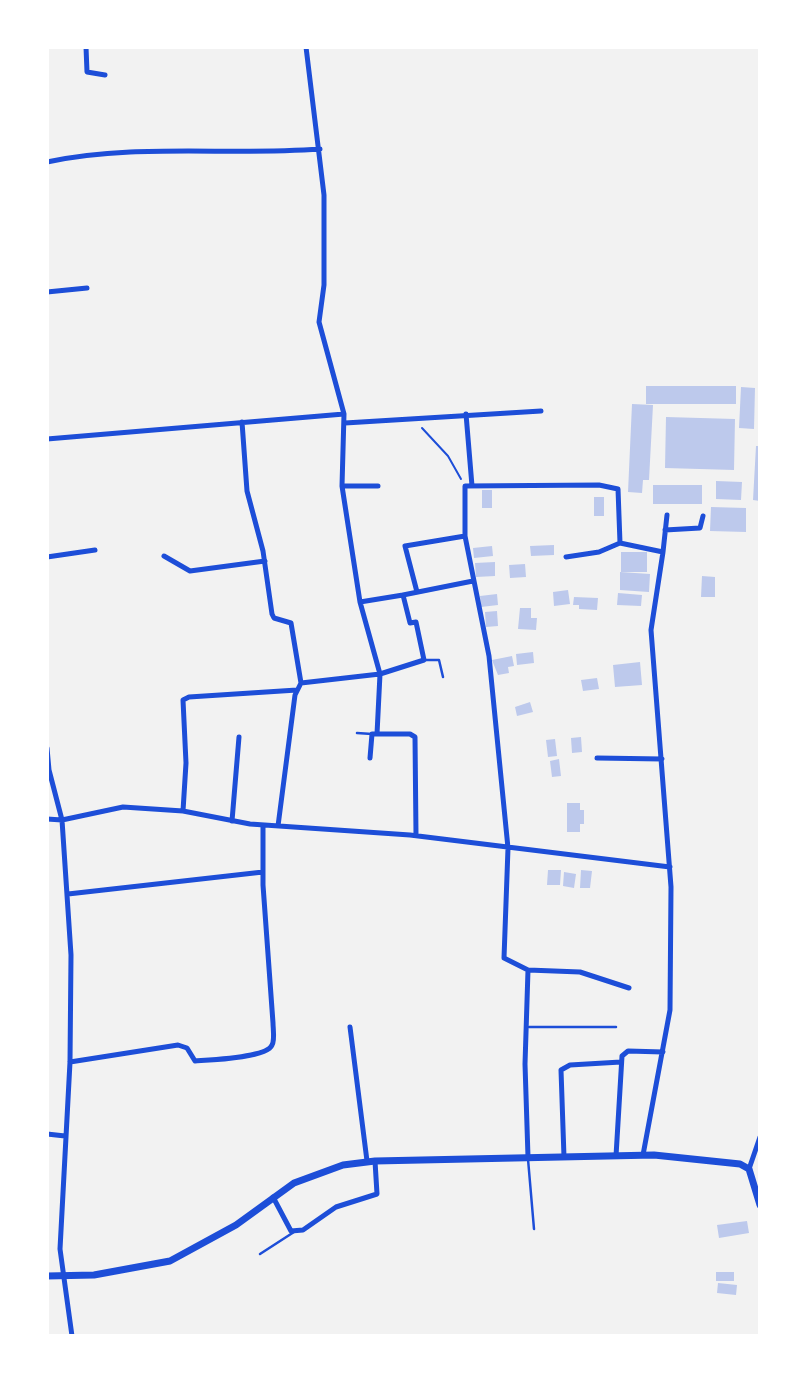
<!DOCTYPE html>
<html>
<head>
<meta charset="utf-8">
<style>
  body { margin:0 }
  #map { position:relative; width:807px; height:1383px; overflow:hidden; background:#f2f2f2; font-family:"Work Sans",sans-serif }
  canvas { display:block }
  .frame { position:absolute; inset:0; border:49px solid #fff; pointer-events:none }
</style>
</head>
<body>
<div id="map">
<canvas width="807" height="1383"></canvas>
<div class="frame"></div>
</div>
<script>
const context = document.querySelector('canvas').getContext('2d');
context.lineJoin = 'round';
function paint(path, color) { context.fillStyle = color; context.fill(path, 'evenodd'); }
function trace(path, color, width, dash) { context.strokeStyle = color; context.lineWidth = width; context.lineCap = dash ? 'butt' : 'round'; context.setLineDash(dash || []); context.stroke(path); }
const building = new Path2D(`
  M646,386H736V404H646Z
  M741,387L755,388L754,429L739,428Z
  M632,404L653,405L649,480H643L642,493L628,492Z
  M666,417L735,419L734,470L665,468Z
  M756,446H760V501L753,500Z
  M716,481L742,482L741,500L716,499Z
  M653,485H702V504H653Z
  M482,490H492V508H482Z
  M594,497H604V516H594Z
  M711,507L746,508V532L710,531Z
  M554,545V555L531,556L530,546Z
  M492,546L493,556L474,558L473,548Z
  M621,552H647V572H621Z
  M495,562V576L476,577L475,563Z
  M525,564L526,577L510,578L509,565Z
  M620,572L650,574L649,592L620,590Z
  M702,576L715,577V597H701Z
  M568,590L570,604L554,606L553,592Z
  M618,593L642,595L641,606L617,605Z
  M497,594L498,605L481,607L480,596Z
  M574,597L598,598L597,610L579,609V605H573Z
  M520,608H531V618H537L536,630L518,629Z
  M497,611L498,626L486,627L485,612Z
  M533,652L534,663L517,665L516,654Z
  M512,656L514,666L508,667L509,673L498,675L492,660Z
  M640,662L642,685L615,687L613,665Z
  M597,678L599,689L583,691L581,680Z
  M530,702L533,712L517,716L515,707Z
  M581,737L582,752L572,753L571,738Z
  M555,739L557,756L548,757L546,740Z
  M559,759L561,776L552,777L550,761Z
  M567,803H580V810H584V824H580V832H567Z
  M548,870H561L560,885H547Z
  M581,870L592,871L590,888H580Z
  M564,872L576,874L574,888L563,886Z
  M747,1221L749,1233L719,1238L717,1225Z
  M716,1272H734V1281H716Z
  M718,1283L737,1285L736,1295L717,1293Z`);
const path = new Path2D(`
  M422,428L448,456L461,479`);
const service = new Path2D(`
  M424,660H439L443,677
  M357,733L372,734
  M529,1027H616
  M528,1159L534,1229
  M260,1254L294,1232`);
const minor = new Path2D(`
  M86,47L87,72L105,75
  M47,162C136,143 229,156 320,149
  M47,292L87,288
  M466,414L472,486
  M242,422L247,491L263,551L272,614L274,618L291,623L301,683
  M345,423L541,411
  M47,439L344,414
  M342,486H378
  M665,530L700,528L703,516
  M663,552L667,515
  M164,556L190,571L265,561
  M47,557L95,550
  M566,557L599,552L620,543
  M417,592L405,546L465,536
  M360,602L403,595
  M377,734H410L415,737L416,835
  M47,748L49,770L62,820L71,955L70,1062L60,1249L72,1336
  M370,758L372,734H377L380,674L424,660L416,622L410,623L403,595L473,581
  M597,758L662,759
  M183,811L186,763L183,700L189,697L297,690
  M47,819L62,820L123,807L183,811L250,824L410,835L670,867
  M232,821L239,737
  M278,826L295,695L301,683L380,674L360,602L342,486L344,414L319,322L324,285V195L306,47
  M68,894L263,872
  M528,970L580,972L629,988
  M350,1027L367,1161
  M70,1062L178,1045L187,1048L195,1061C208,1060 267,1058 272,1045C275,1040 273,1029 273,1023L263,885V825
  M47,1134L65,1136
  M616,1156L622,1056L628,1051L663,1052
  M528,1157L525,1064L528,970L504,958L508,848L489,656L465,536V486L599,485L618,489L620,543L663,552L651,630L671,887L670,1010L643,1155
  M564,1157L561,1070L570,1065L621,1062
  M749,1169L760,1137
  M273,1197L291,1231L303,1230L336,1207L377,1194L375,1161`);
const secondary = new Path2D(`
  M47,1276L94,1275L170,1261L236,1225L294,1183L343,1165L375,1161L654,1155L740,1164L749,1169L760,1205`);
paint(building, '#bdc9ec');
trace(path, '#1d4ed8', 2);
trace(service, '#1d4ed8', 2.5);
trace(minor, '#1d4ed8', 5);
trace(secondary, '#1d4ed8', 7);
</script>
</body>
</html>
